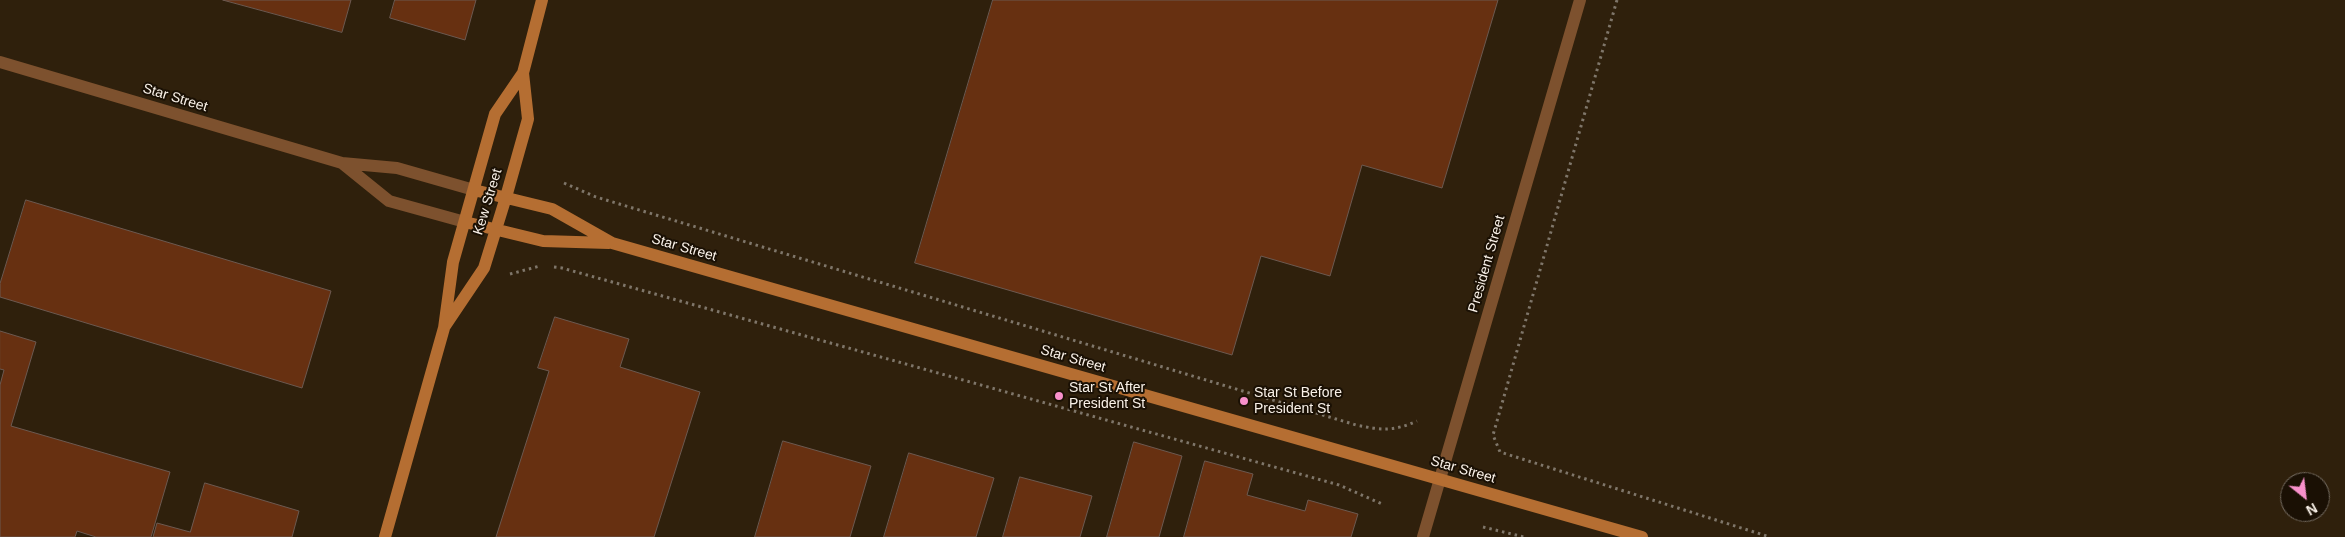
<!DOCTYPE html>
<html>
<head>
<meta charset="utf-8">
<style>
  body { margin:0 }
  #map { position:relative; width:2345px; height:537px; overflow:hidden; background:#24190b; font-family:Arial,sans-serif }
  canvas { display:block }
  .north { position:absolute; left:2280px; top:472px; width:50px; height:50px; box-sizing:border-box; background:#1a1004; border:1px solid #736a5f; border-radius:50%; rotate:151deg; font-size:14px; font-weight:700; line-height:20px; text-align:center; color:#f9f1e8 }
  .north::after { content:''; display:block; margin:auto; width:18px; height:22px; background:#f890cb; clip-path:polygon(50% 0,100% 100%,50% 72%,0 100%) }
</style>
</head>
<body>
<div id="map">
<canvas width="2345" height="537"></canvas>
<div class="north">N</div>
</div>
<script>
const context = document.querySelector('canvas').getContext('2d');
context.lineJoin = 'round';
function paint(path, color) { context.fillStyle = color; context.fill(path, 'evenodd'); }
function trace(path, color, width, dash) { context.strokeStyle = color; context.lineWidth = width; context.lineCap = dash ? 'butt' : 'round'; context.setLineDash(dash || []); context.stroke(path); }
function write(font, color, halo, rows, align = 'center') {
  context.font = font + ' Arial,sans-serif'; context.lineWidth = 4; context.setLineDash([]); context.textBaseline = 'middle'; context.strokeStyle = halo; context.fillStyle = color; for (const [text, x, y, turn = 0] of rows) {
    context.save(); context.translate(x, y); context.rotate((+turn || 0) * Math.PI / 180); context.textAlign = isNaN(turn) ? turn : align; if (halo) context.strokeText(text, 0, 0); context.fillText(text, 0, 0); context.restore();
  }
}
const built = new Path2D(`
  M0,0H2345V537H0ZM2290,482H2320V512H2290Z`);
const building = new Path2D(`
  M223,0H351L342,32Z
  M395,0H476L465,40L390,18Z
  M993,0H1498L1442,188L1362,165L1330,276L1261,256L1232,355L915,263Z
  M26,200L331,291L302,388L0,297V284Z
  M555,317L629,339L620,367L700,392L654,537H496L549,371L538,368Z
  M0,331L36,342L11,426L170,472L151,537H96L77,531L75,537H0V385L4,370L0,369Z
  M783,441L871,466L850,537H755Z
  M1134,442L1182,456L1159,537H1107Z
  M909,453L994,478L976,537H884Z
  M1205,461L1253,474L1247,495L1305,511L1308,500L1358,514L1351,537H1184Z
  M1020,477L1092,496L1080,537H1003Z
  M205,483L299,511L292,537H153L157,523L190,532Z`);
const path = new Path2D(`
  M1617,0L1493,435L1500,452L1770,537
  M564,183L596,197L1356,425C1381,430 1392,432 1417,421
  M554,267L562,268L1339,485L1382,504
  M510,274L540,266
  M1483,527L1524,537`);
const street = new Path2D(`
  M0,62L342,163L397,168L474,190
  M342,163L389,201L465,222
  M1423,537L1580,0`);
const secondary = new Path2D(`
  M474,190L552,209L612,243L1642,537
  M465,222L543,241L609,243
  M445,326L484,268L506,197L528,119L523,73
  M385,537L444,328L453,262L495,114L523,73L542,0`);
const markers = [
  [1059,396,5,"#f890cb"],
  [1244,401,5,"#f890cb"]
];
const streetNames = [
  ["Star Street",175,98,17],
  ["Kew Street",488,202,-73],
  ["Star Street",684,248,16],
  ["President Street",1487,264,-74],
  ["Star Street",1073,359,16],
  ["Star Street",1463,470,16]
];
const poiNames = [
  ["Star St After",1069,388],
  ["President St",1069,404],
  ["Star St Before",1254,393],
  ["President St",1254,409]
];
paint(built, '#2f200c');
paint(building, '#673011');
trace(building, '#6c5950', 1);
trace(path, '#7f766a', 3, [2.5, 4]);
trace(street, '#7d512e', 12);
trace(secondary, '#b56e32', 12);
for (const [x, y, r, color] of markers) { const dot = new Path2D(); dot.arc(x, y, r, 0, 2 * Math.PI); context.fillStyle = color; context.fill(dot); trace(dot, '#1a1004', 2); }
write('14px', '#f9f1e8', '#1a1004', streetNames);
write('14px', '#f9f1e8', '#1a1004', poiNames, 'left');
</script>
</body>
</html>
